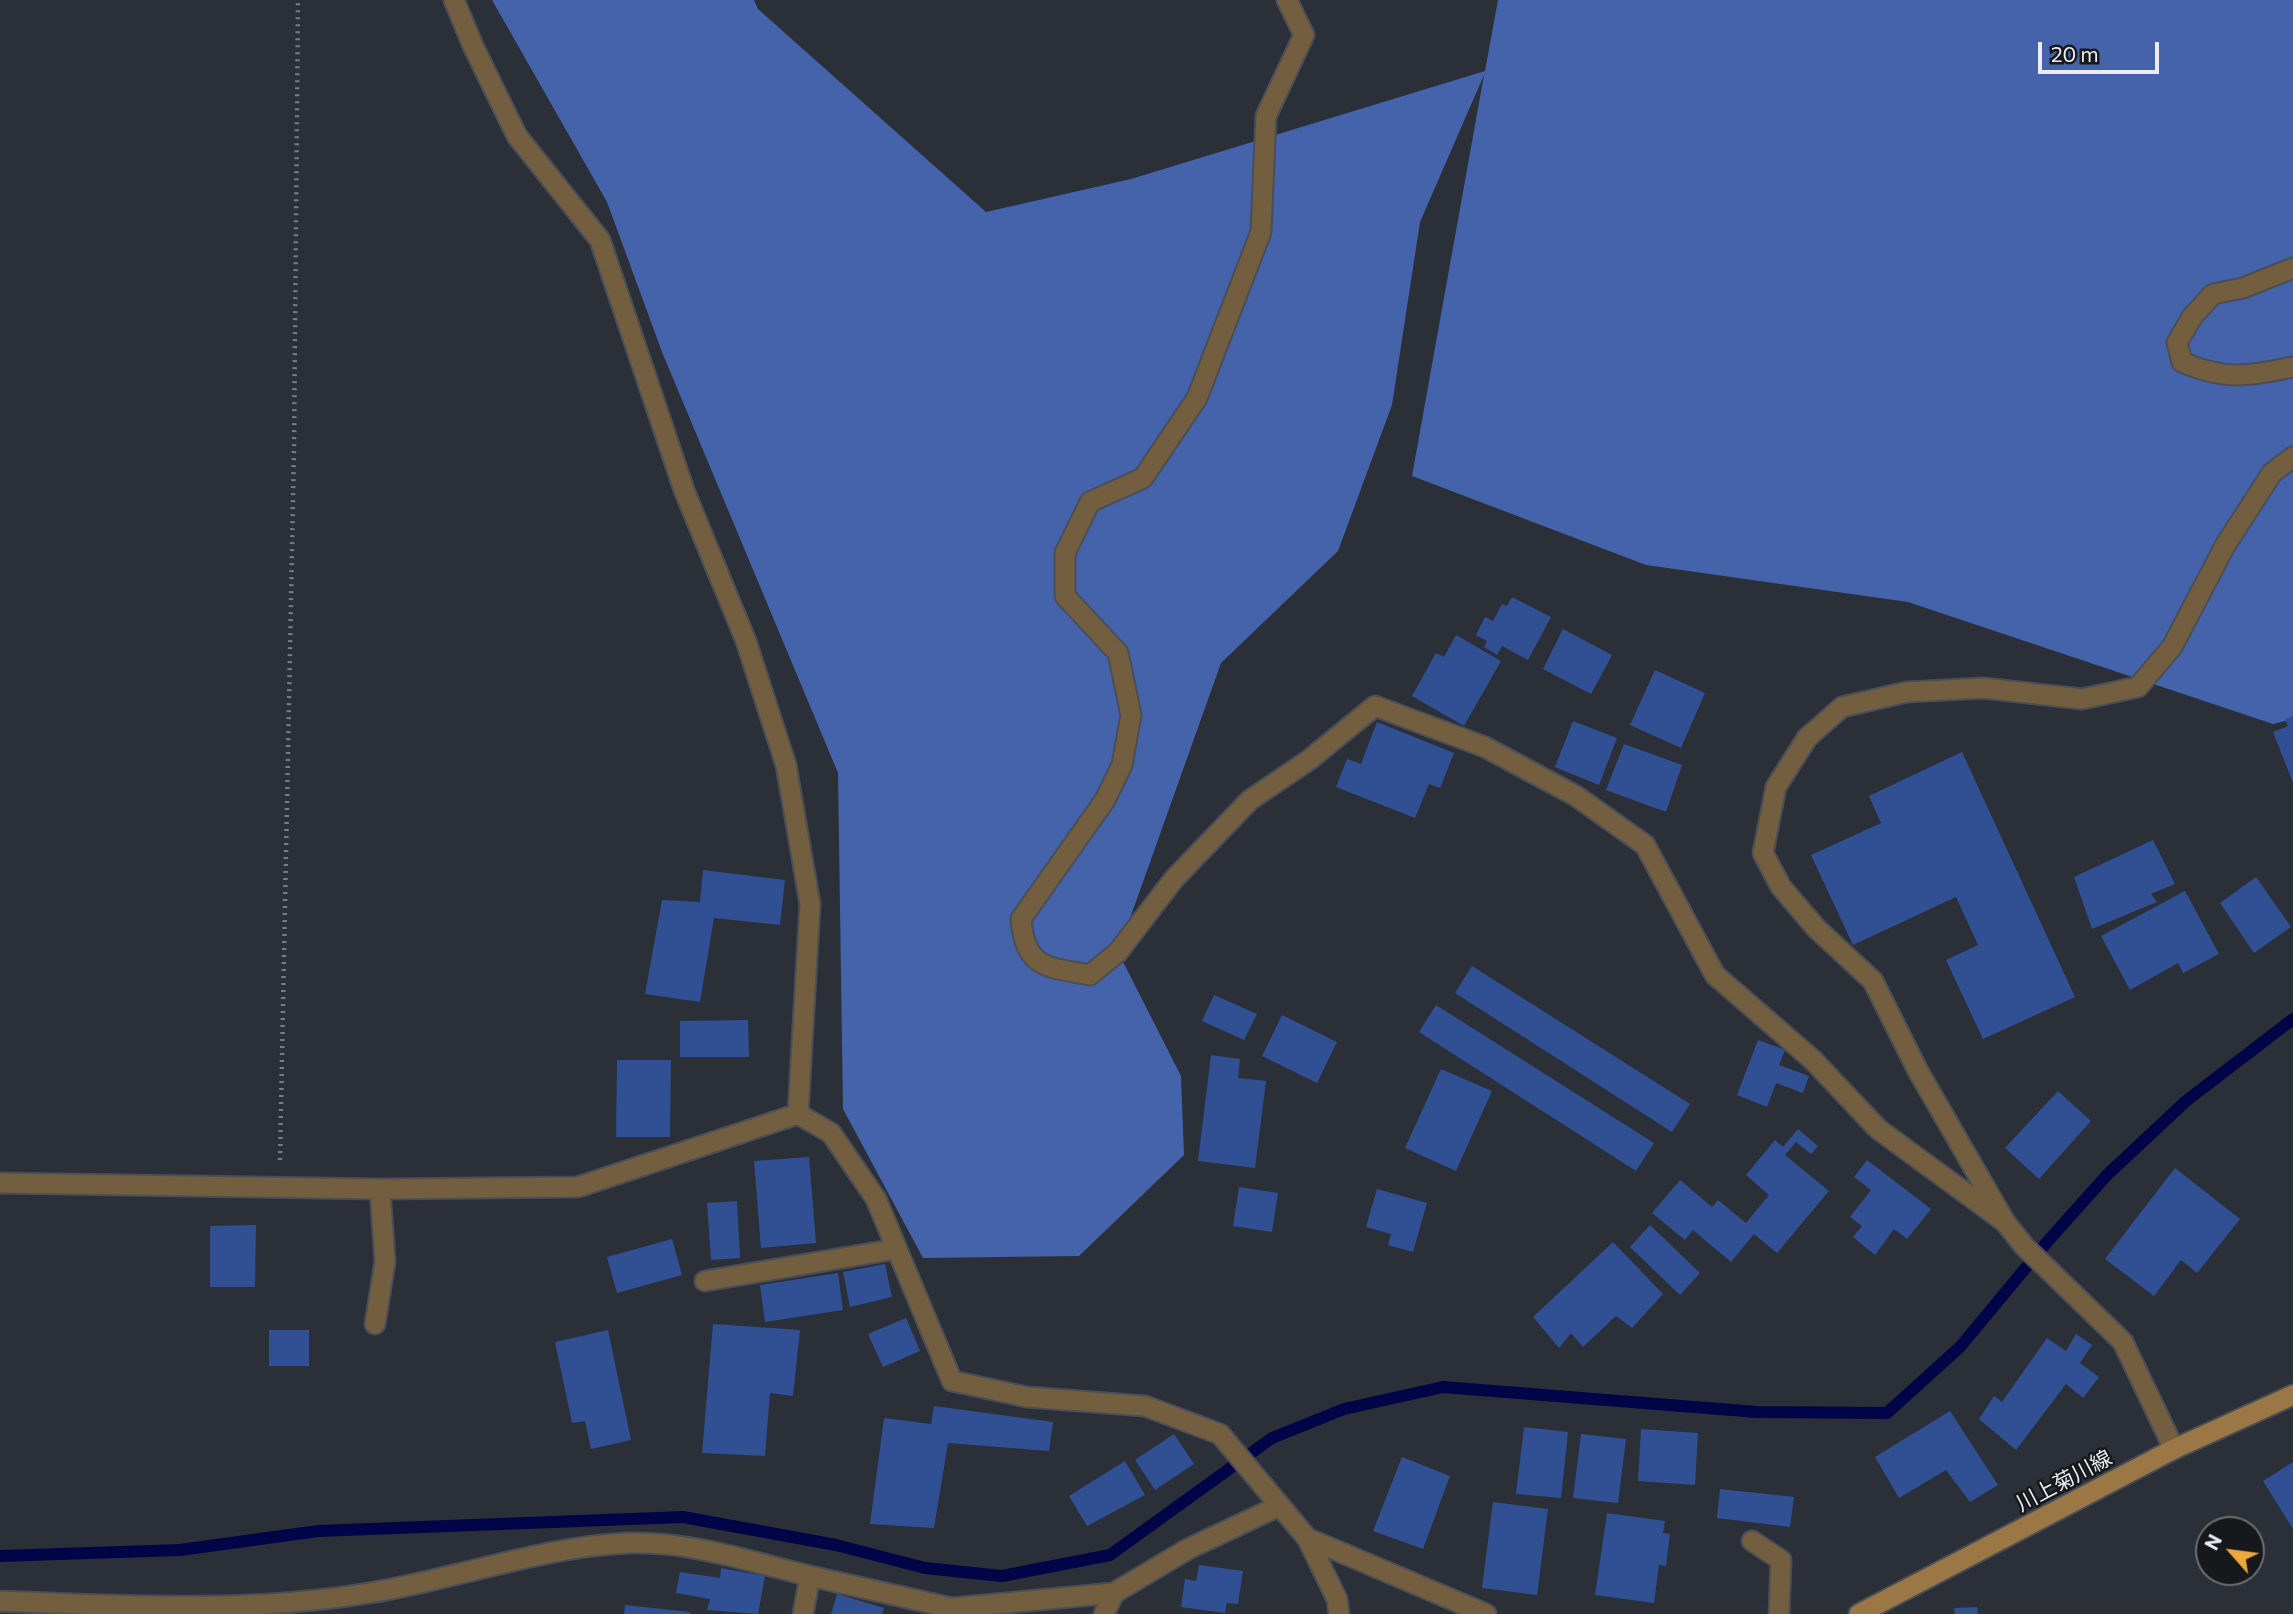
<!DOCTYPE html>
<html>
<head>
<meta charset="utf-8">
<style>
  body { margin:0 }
  #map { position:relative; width:2293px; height:1614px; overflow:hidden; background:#2b3038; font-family:Commissioner,sans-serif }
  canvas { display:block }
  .north { position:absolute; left:2195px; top:1516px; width:70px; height:70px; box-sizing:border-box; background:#16181b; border:2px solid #6b6d71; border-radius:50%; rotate:298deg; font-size:19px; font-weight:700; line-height:28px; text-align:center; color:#eaecf2 }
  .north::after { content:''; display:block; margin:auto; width:24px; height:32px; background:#eda83b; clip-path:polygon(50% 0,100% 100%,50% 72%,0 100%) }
  .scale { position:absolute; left:2038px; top:42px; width:121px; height:32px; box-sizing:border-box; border:4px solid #eaecf2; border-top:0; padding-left:9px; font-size:21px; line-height:24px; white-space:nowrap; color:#eaecf2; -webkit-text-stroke:5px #16181b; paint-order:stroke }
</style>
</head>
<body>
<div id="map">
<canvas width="2293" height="1614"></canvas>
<div class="north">N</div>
<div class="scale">20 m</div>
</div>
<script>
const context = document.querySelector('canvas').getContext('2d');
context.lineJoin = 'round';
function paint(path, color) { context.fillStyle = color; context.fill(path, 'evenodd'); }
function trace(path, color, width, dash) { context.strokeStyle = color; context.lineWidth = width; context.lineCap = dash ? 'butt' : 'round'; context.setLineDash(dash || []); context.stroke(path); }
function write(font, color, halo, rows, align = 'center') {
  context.font = font + ' Commissioner,"Noto Sans JP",sans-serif'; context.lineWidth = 5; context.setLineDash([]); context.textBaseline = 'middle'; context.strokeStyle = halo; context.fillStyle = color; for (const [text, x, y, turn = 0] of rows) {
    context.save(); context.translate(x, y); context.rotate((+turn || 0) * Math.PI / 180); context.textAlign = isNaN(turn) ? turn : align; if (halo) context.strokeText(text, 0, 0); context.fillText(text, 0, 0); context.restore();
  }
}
const forest = new Path2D(`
  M492,0H754L758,9L986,212L1131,179L1485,71L1498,0H2293V719L2273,724L1908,602L1646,565L1412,476L1484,75L1420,222L1392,405L1338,551L1221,663L1118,952L1181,1076L1184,1155L1079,1256L923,1258L843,1109L838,773L662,352L607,202Z`);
const stream = new Path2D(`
  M0,1556L180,1550L318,1531L683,1517L836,1545L925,1568L1002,1576L1110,1555L1272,1438L1344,1409L1443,1387L1757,1412L1887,1413L1960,1347L2048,1241L2107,1175L2186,1101L2293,1019`);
const building = new Path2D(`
  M1512,597L1551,617L1528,660L1502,646L1497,655L1484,647L1487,641L1476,635L1485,617L1493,621L1502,604L1507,606Z
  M1563,629L1612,655L1591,694L1543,669Z
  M1456,635L1501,661L1464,726L1412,696L1436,653L1444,657Z
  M1655,670L1705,693L1681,748L1630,725Z
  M2293,716V783L2273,732L2288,726L2285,719Z
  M1573,721L1617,738L1599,785L1555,767Z
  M1377,722L1454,753L1440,788L1429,784L1415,818L1336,787L1347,759L1361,764Z
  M1624,744L1682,765L1666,812L1606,790Z
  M1962,752L2075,997L1983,1039L1946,960L1978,945L1956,897L1853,945L1811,855L1881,823L1869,796Z
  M2153,840L2175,884L2151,894L2157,902L2092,929L2074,877Z
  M703,870L785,880L780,925L714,918L700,1002L645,994L662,900L700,902Z
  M2256,877L2291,927L2254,953L2220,903Z
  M2185,891L2219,954L2183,973L2178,963L2130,990L2101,936Z
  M1472,966L1690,1104L1672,1132L1455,993Z
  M1214,995L1257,1014L1244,1040L1202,1021Z
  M1436,1005L1654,1143L1636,1171L1419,1032Z
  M1282,1015L1337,1042L1317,1083L1262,1056Z
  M748,1020L749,1057H680V1021Z
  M1758,1040L1785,1050L1779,1065L1809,1076L1803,1093L1776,1083L1767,1107L1737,1095Z
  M1211,1055L1240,1059L1238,1078L1266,1081L1255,1168L1198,1161Z
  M617,1060H671L670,1137H616Z
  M1441,1069L1492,1091L1456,1171L1405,1148Z
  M2058,1091L2091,1121L2039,1179L2005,1148Z
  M1798,1129L1818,1146L1811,1154L1796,1142L1785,1155L1829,1191L1777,1253L1754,1234L1731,1262L1693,1230L1685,1240L1652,1213L1680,1180L1712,1207L1718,1200L1746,1223L1769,1195L1746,1175L1775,1140L1783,1147Z
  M809,1157L816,1243L761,1248L754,1161Z
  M1867,1160L1931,1209L1907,1239L1894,1229L1875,1255L1853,1237L1862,1226L1850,1217L1871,1190L1854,1177Z
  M2175,1168L2240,1219L2197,1273L2181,1260L2154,1296L2105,1259Z
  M1239,1187L1278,1193L1272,1232L1233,1226Z
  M1377,1189L1427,1203L1413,1252L1388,1245L1391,1234L1366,1227Z
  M737,1201L740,1258L711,1260L707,1203Z
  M256,1225L255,1287H210V1226Z
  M1650,1225L1700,1273L1680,1295L1630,1247Z
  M672,1239L682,1275L617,1293L607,1257Z
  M1613,1242L1663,1294L1632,1328L1616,1316L1583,1347L1571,1333L1559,1348L1533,1317Z
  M885,1264L892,1297L850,1307L843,1272Z
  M838,1273L843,1310L765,1322L760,1285Z
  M906,1318L920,1351L883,1367L868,1334Z
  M713,1324L800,1330L793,1396L770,1393L765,1456L702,1453Z
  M269,1330H309V1366H269Z
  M608,1330L631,1440L591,1449L585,1421L572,1423L555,1342Z
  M2076,1334L2092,1345L2080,1363L2099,1377L2083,1398L2066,1384L2016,1450L1979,1419L1994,1396L2002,1402L2047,1338L2066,1351Z
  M934,1406L1053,1422L1049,1451L948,1443L934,1528L870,1524L884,1418L931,1424Z
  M1950,1411L1998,1485L1970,1502L1946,1470L1899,1498L1875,1457Z
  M1524,1427L1568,1432L1561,1498L1516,1494Z
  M1641,1429L1698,1433L1695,1485L1638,1481Z
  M1174,1434L1194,1464L1155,1490L1135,1460Z
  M1581,1434L1626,1439L1618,1503L1573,1498Z
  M1402,1457L1450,1476L1423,1549L1373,1531Z
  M1125,1461L1145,1495L1087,1526L1069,1496Z
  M2293,1462V1529L2263,1481Z
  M1720,1489L1794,1497L1790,1527L1717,1518Z
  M1493,1502L1548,1509L1537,1595L1482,1588Z
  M1607,1513L1665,1521L1663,1533L1670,1534L1666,1566L1659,1565L1654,1603L1595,1595Z
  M1199,1565L1243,1571L1238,1604L1227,1603L1225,1613L1181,1607L1185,1579L1196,1581Z
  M721,1568L765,1576L758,1614L707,1610L710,1599L676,1593L680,1572L720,1578Z
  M837,1594L884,1608L882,1614H831Z
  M625,1605L690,1612V1614H624Z
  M1977,1607L1978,1614H1955L1954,1608Z`);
const path = new Path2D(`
  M280,1160L294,449L298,0`);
const service = new Path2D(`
  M0,1183L380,1189L578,1187L798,1114
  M705,1281L896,1249
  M375,1324L385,1262L380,1189
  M1307,1538L1486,1614
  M1752,1541L1781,1560L1779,1614
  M0,1601C123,1606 247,1613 369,1593C456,1579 540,1547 628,1543C690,1541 751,1562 810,1576
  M803,1614L810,1576L952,1608L1114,1593
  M1104,1614L1114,1593L1188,1549L1279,1506`);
const minor = new Path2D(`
  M454,0L474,48L517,136L600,240L684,490L746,641L786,765L810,904L798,1114L831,1133L876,1199L952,1381L1027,1397L1145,1406L1220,1434L1307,1538L1337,1599L1339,1614
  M1287,0L1304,35L1266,116L1261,232L1197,398L1143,478L1090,502L1065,553V596L1118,653L1131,715L1122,765L1105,800L1021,919C1025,970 1049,967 1090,975L1118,952L1174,879L1250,800L1309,760L1375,706L1485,747L1576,796L1645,845L1715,975L1813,1060L1878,1129L2005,1222
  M2293,268L2243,288L2213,294L2192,317L2177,343L2182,362C2226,381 2248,376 2293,367
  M2174,1449L2123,1342L2024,1246L2005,1222L1918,1071L1873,981L1816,928L1781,887L1763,853L1776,787L1807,738L1842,707L1907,692L1983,688L2082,699L2138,687L2172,647L2226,544L2272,473L2293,457`);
const secondary = new Path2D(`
  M1859,1614L2174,1449L2293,1395`);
const streetNames = [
  ["川上菊川線",2064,1481,-28]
];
paint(forest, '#4463aa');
trace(stream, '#010547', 12);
paint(building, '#314f93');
trace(service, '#4a4e56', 23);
trace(minor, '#4a4e56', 23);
trace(secondary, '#4a4e56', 23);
trace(path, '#787c83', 4.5, [2, 5]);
trace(service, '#745e40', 19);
trace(minor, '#745e40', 19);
trace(secondary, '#9b7745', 19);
write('21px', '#eaecf2', '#16181b', streetNames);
</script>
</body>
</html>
